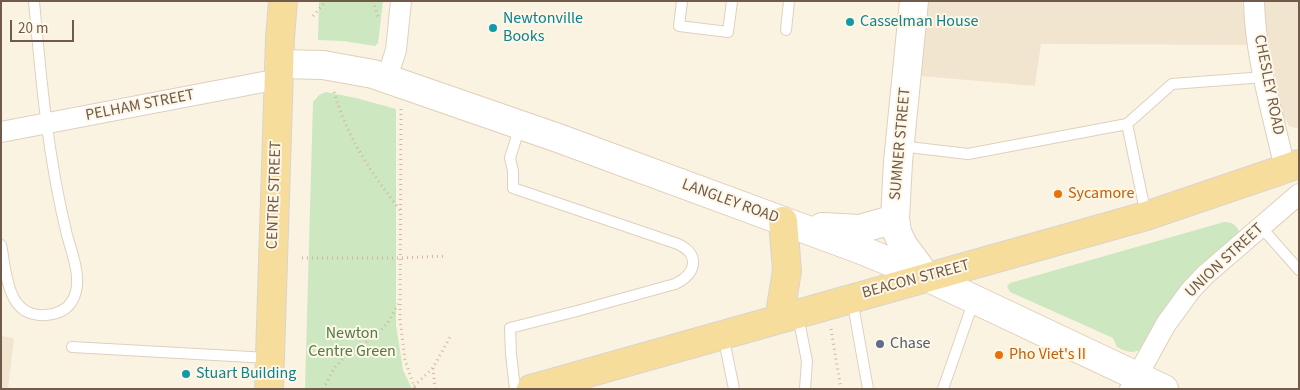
<!DOCTYPE html>
<html>
<head>
<meta charset="utf-8">
<style>
  body { margin:0 }
  #map { position:relative; width:1300px; height:390px; overflow:hidden; background:#fbf3e1; font-family:"Source Sans 3",sans-serif }
  canvas { display:block }
  .frame { position:absolute; inset:0; border:2px solid #705b4a; pointer-events:none }
  .scale { position:absolute; left:10px; top:20px; width:64px; height:22px; box-sizing:border-box; border:2px solid #705b4a; border-top:0; padding-left:6px; font-size:15px; line-height:18px; white-space:nowrap; color:#705b4a; -webkit-text-stroke:4px #fef7e7; paint-order:stroke }
</style>
</head>
<body>
<div id="map">
<canvas width="1300" height="390"></canvas>
<div class="frame"></div>
<div class="scale">20 m</div>
</div>
<script>
const context = document.querySelector('canvas').getContext('2d');
context.lineJoin = 'round';
function paint(path, color) { context.fillStyle = color; context.fill(path, 'evenodd'); }
function trace(path, color, width, dash) { context.strokeStyle = color; context.lineWidth = width; context.lineCap = dash ? 'butt' : 'round'; context.setLineDash(dash || []); context.stroke(path); }
function write(font, color, halo, rows, align = 'center') {
  context.font = font + ' "Source Sans 3",sans-serif'; context.lineWidth = 4; context.setLineDash([]); context.textBaseline = 'middle'; context.strokeStyle = halo; context.fillStyle = color; for (const [text, x, y, turn = 0] of rows) {
    context.save(); context.translate(x, y); context.rotate((+turn || 0) * Math.PI / 180); context.textAlign = isNaN(turn) ? turn : align; if (halo) context.strokeText(text, 0, 0); context.fillText(text, 0, 0); context.restore();
  }
}
const residential = new Path2D(`
  M929,1H1242L1249,45L1041,44L1035,86L920,76Z
  M1265,1H1299V129L1289,126L1283,115L1265,26Z
  M1,336L14,338L8,389H1Z`);
const green = new Path2D(`
  M319,1H383L378,43L375,46L343,41L318,40Z
  M326,92L356,98L396,109V325L403,370L412,389L305,388L313,102L319,95Z
  M1224,222C1233,222 1237,225 1240,234L1145,347C1135,354 1127,353 1117,347L1113,338L1010,292L1007,286L1010,283Z`);
const path = new Path2D(`
  M373,1L378,17
  M313,16L326,1
  M334,92C348,139 370,171 400,210
  M401,109L400,319L405,360L415,389
  M302,258H400L446,256
  M831,329L841,389
  M433,368L435,389
  M414,386L433,368L450,337
  M323,389L335,367L348,354L375,336L387,324L399,303`);
const lane = new Path2D(`
  M682,1L679,26L728,32L732,1
  M786,30L789,1
  M1127,124L1146,215
  M900,146L968,154L1127,124L1172,84L1264,77
  M1261,227L1299,270
  M1,245C7,273 6,318 46,315C57,314 67,310 72,301C84,282 72,254 67,235C48,158 41,80 34,1
  M852,299L868,389
  M798,316L807,361L805,389
  M723,335L734,389
  M72,347L268,358
  M515,389L511,354L510,328L577,311L675,284C696,274 701,255 678,244L513,188V171L510,158L520,126
  M943,389L974,300`);
const street = new Path2D(`
  M1254,1C1255,57 1273,114 1285,169
  M387,78L396,50L401,1
  M1,132L279,79
  M1130,389L1166,324L1190,291L1205,275L1299,194`);
const secondary = new Path2D(`
  M914,1L898,162L895,219L897,232L903,245L926,276
  M279,64L323,65L373,74L558,138L859,249L927,277L1164,389
  M822,227L860,229L895,219`);
const primary = new Path2D(`
  M779,319L787,271L783,221
  M269,389L280,38L283,1
  M531,389L1146,216L1299,164`);
const markers = [
  [850,22,5,"#0f9aa8"],
  [493,28,5,"#0f9aa8"],
  [1058,194,5,"#e8710a"],
  [880,344,5,"#5c6f8a"],
  [999,355,5,"#e8710a"],
  [186,374,5,"#0f9aa8"]
];
const cultureNames = [
  ["Newtonville",503,19],
  ["Books",503,37],
  ["Casselman House",860,22],
  ["Stuart Building",196,374]
];
const streetNames = [
  ["CHESLEY ROAD",1268,85,79],
  ["PELHAM STREET",140,106,-11],
  ["SUMNER STREET",901,144,-85],
  ["CENTRE STREET",275,195,-88],
  ["LANGLEY ROAD",730,202,20],
  ["UNION STREET",1225,261,-43],
  ["BEACON STREET",916,280,-15]
];
const foodNames = [
  ["Sycamore",1068,194],
  ["Pho Viet's II",1009,355]
];
const parkNames = [
  ["Newton",352,334],
  ["Centre Green",352,352]
];
const serviceNames = [
  ["Chase",890,344]
];
paint(residential, '#f2e5d0');
paint(green, '#cde7c1');
trace(lane, '#ded0be', 12);
trace(street, '#ded0be', 22);
trace(secondary, '#e0cfb9', 30);
trace(primary, '#dad4d0', 30);
trace(path, '#d3b79e', 3, [1, 4]);
trace(lane, '#fff', 10);
trace(street, '#fff', 20);
trace(secondary, '#fff', 28);
trace(primary, '#f6dd9c', 28);
for (const [x, y, r, color] of markers) { const dot = new Path2D(); dot.arc(x, y, r, 0, 2 * Math.PI); context.fillStyle = color; context.fill(dot); trace(dot, '#fef7e7', 2); }
write('16px', '#0d838f', '#fef7e7', cultureNames, 'left');
write('16px', '#705b4a', '#fef7e7', streetNames);
write('16px', '#c56008', '#fef7e7', foodNames, 'left');
write('16px', '#507b45', '#fef7e7', parkNames);
write('16px', '#4e5e75', '#fef7e7', serviceNames, 'left');
</script>
</body>
</html>
